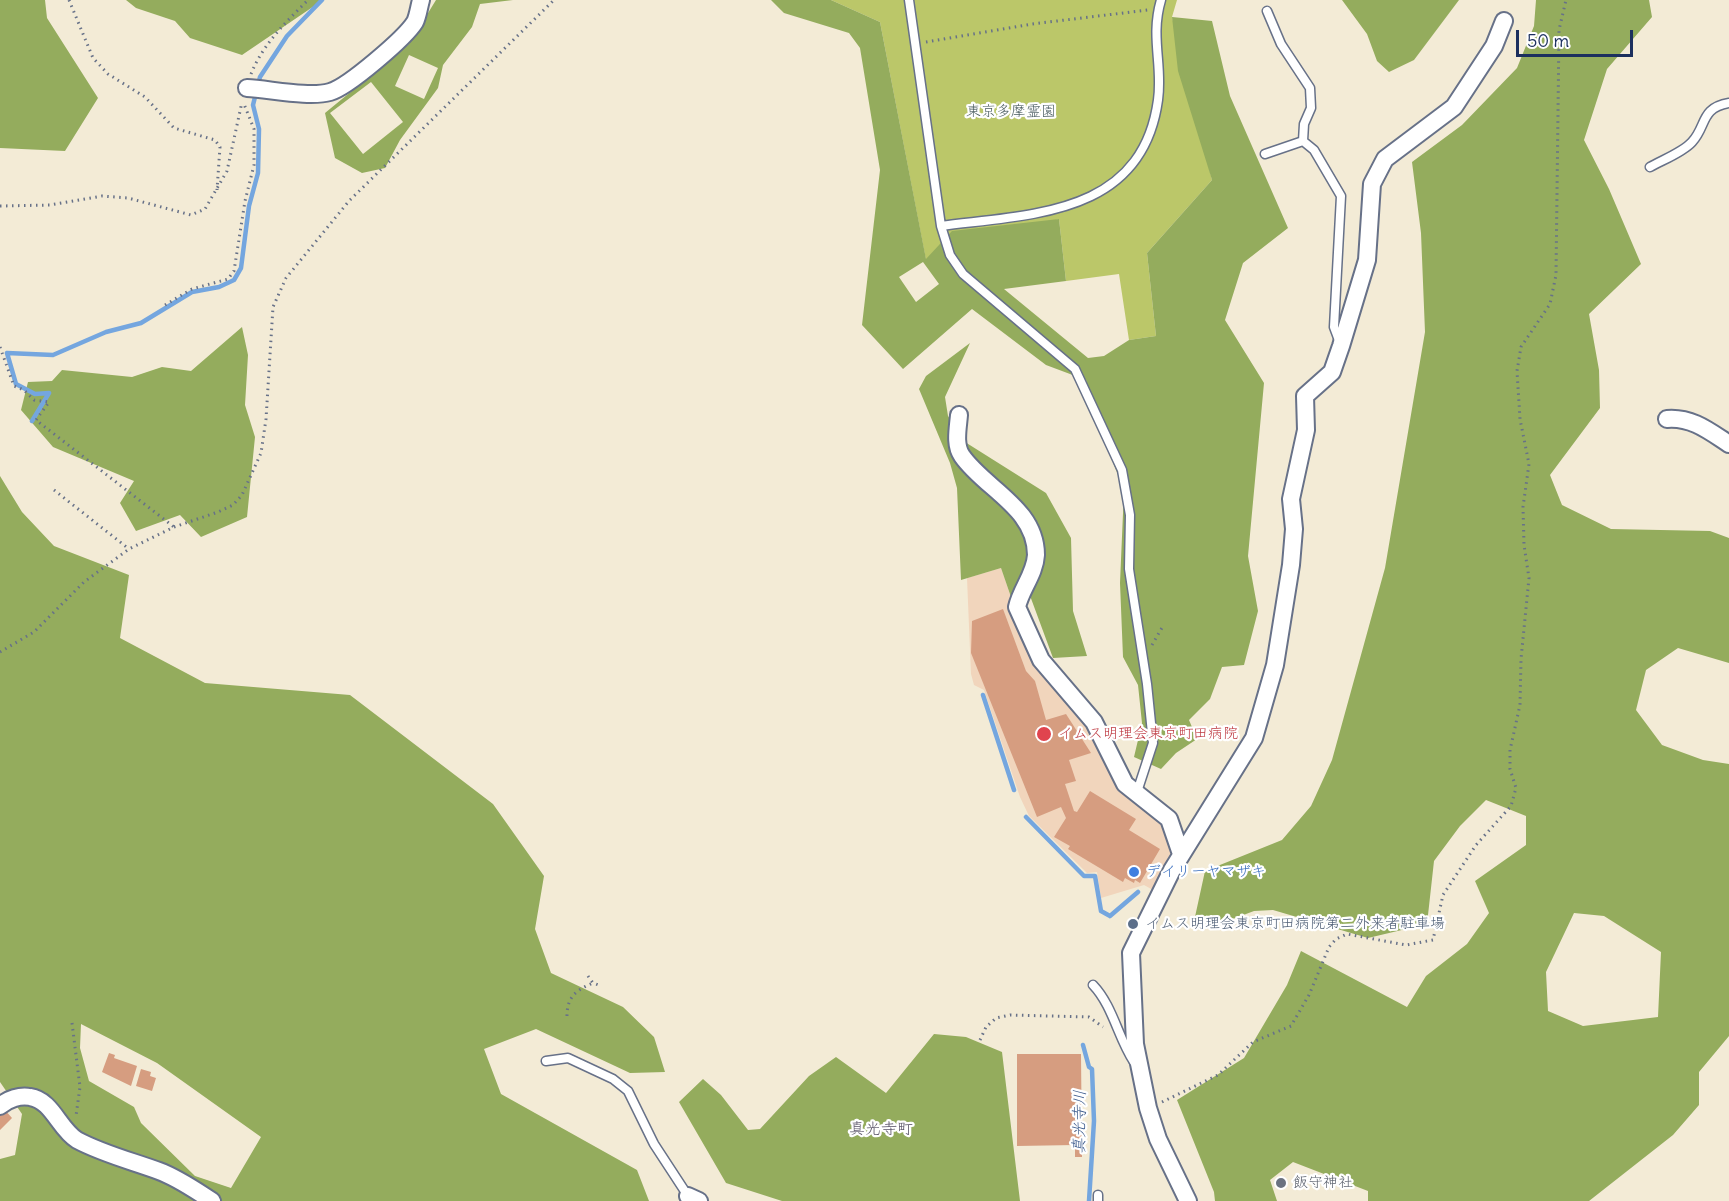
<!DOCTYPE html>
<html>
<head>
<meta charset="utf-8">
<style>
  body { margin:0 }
  #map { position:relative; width:1729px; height:1201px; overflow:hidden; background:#f3ebd6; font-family:Delius,sans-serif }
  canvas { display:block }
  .scale { position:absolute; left:1516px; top:30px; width:117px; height:27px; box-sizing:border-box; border:3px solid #1b2f5e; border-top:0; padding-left:8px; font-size:18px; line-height:21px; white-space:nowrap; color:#1b2f5e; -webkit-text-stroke:4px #fff; paint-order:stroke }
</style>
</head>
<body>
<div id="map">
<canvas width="1729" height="1201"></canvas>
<div class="scale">50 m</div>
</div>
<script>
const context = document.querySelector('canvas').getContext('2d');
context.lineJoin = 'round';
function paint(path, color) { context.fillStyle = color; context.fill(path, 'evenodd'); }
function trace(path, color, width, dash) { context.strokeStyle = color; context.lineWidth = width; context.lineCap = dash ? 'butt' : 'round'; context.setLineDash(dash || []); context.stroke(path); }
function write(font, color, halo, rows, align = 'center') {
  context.font = font + ' Delius,"Klee One",sans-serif'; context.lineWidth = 4.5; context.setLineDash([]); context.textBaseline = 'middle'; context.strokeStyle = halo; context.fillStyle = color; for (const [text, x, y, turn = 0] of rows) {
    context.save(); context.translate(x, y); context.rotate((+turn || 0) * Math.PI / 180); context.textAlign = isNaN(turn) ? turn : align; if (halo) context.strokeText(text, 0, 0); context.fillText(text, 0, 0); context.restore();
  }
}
const built = new Path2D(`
  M1001,568L1011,597V610L1087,726L1120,791L1155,814L1166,829L1173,854L1153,890L1144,885L1101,898L1097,872L1087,873L1029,816L1020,797L984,690L974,685L971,674L967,578Z`);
const green = new Path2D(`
  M831,0H1177L1172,17L1212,180L1147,253L1156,336L1129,340L1119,274L1066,281L1059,219L926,260L880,22Z`);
const forest = new Path2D(`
  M0,0H45L47,18L98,98L65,151L0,148Z
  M126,0H323L242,55L190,38L175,21L136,8Z
  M436,0H513L480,4L472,27L443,65L438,88L400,140L385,168L362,173L335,158L325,113L409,44ZM409,55L438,68L424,99L395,86ZM371,82L403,122L363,154L330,113Z
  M771,0H831L880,22L926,259L952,231L1059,219L1066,281L1004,289L1088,358L1104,356L1129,340L1156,336L1147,253L1212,180L1178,71L1172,17L1212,21L1230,96L1288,228L1243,263L1225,320L1264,383L1248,556L1258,611L1244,665L1222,667L1210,699L1189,720L1197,739L1176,753L1161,769L1134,757L1142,723L1138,685L1123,657L1120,583L1124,490L1096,420L1086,380L1046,365L972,309L903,369L862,325L880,170L860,48L849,33L784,13ZM923,262L939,284L916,302L899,277Z
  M1342,0H1459L1414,60L1389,72L1377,61L1367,34Z
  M1536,0H1649L1652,17L1607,69L1584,140L1609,189L1641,264L1589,314L1599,370L1600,408L1550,475L1562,505L1611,529L1710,531L1729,538V663L1678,648L1646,670L1636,710L1662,745L1703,760L1729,764V1036L1699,1072V1105L1673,1135L1589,1201H1368V1191L1293,1162L1270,1180L1277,1201H1215L1214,1192L1177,1100L1244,1058L1287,985L1301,951L1407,1007L1426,976L1467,944L1489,913L1475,881L1526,845V816L1486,800L1460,826L1434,861L1427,924L1368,938L1273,910L1254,911L1222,923L1193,926L1205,871L1282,840L1311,806L1332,760L1385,568L1425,332L1421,233L1412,162L1462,125L1517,68L1534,26ZM1574,913L1604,916L1661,952L1658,1017L1583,1026L1548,1011L1546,972Z
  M242,327L248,355L245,405L255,437L247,517L201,537L180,515L136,531L120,503L134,481L53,447L21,410L28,382L52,381L62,370L132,377L162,367L191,371Z
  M970,343L945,397L948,416L965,442L1046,493L1071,538L1073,611L1087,656L1053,658L1029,593L1011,597L1001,568L961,580L957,488L950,463L919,389L926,376Z
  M0,476L22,512L54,546L129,575L120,638L205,683L350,695L493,804L544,876L535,929L551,973L623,1007L654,1037L665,1072L630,1073L536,1029L484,1049L501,1094L637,1170L649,1201H0V1159L15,1155L22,1114L0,1082ZM81,1024L157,1063L261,1137L231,1188L195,1176L141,1123L134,1107L89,1081L80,1048Z
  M934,1034L966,1037L1002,1052L1020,1201H782L726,1183L679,1102L703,1079L721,1095L748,1130L760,1129L809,1076L836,1057L886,1093Z`);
const stream = new Path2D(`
  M32,421L49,393L35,394L16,384L7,353L53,355L106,332L141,323L192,292L219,287L234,280L241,268L249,206L258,173L259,129L253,105L260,77L287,36L322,0
  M983,695L1014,790
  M1026,817L1084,876H1095L1101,911L1110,916
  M1110,916L1138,892
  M1083,1045L1089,1067L1092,1069L1094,1121L1089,1201`);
const building = new Path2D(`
  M1003,609L1026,671L1035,681L1046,720L1066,714L1091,753L1069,760L1076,781L1065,784L1074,811L1077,812L1090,791L1136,819L1129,830L1160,849L1140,883L1135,880L1134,883L1125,878L1123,882L1068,849L1070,846L1054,837L1066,818L1061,807L1037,817L971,653L972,621Z
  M109,1053L115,1055L114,1058L137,1066L131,1086L102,1072Z
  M1017,1054H1081L1082,1157H1075V1145L1017,1146Z
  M141,1069L151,1072L150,1076L156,1078L152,1091L136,1086Z
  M4,1109L12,1118L0,1130V1113Z`);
const path = new Path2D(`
  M69,0L93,58L108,74L145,97L174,128L215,140L220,147L217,190
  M926,42L1032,24L1148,10
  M251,74C263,44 286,22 308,0
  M0,206L50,205L102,196L128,198L191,215L205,209L227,171L242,102
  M165,305L192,289L228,279L234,271L245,201L254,165V129L244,104
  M0,347L14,386L24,390L34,400L49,402L36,420L174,527
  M54,490L129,549
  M1152,645L1163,626
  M0,652L34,632L84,582L129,549L174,527L218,512L233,505L242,495L261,453L266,419L273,307L286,278L349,201L554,0
  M588,976L593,983L601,986
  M567,1016C567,997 576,990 593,983
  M72,1023L80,1087L76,1116
  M980,1040L986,1027L996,1018L1010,1015L1089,1017L1103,1027
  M1162,1102L1218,1075L1253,1042L1291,1026L1309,995L1329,947L1336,939L1347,934L1406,945L1433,940L1443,895L1476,845L1511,806L1516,788L1510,769V750L1520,705L1521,659L1529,578L1524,545L1523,507L1529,464L1520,419L1517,371L1521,347L1550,304L1556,275L1559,30L1566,0`);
const service = new Path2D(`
  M909,0L941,226L950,255L963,274L1075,369L1122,470L1130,515L1129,569L1147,684L1153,743L1137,792
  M1267,11L1281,44L1310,88L1311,108L1304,124L1303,141
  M1303,141L1314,150L1341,196L1334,327L1340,343
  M1265,154L1303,141
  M1650,167C1662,160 1682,153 1692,142C1707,126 1700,108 1729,103
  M941,226C1031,214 1142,216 1158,100C1163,65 1150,37 1161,0
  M1093,985C1113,1006 1118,1038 1134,1062
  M546,1061L568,1058L613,1079L628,1091L654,1144L688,1196
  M1098,1195V1201`);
const minor = new Path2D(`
  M247,88C269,89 309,98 330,92C348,87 405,38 415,22C418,16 419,7 421,0
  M959,415C958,428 954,445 962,456C985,489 1036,508 1036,555C1035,574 1021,589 1017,607L1041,660L1094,722L1125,784L1169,819L1181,854
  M1667,419C1692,417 1709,431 1729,444
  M0,1106C8,1099 20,1095 30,1097C52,1100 59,1129 77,1140C103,1154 132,1161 159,1171C178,1178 195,1190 212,1201
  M688,1196L699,1201
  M1188,1201L1158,1139L1148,1108L1135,1044L1131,953L1172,870L1254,738L1275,665L1291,565L1294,529L1291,499L1306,430L1305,396L1332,372L1341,346L1367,260L1372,184L1385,159L1454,107L1494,46L1504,21`);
const markers = [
  [1044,734,8,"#e0444e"],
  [1134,872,6,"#3f7fe0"],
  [1133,924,6,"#5c6f8a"],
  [1281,1183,6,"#6b7280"]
];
const parkNames = [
  ["東京多摩霊園",1011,112]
];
const healthNames = [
  ["イムス明理会東京町田病院",1058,734]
];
const shopNames = [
  ["デイリーヤマザキ",1146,872]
];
const serviceNames = [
  ["イムス明理会東京町田病院第二外来者駐車場",1145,924]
];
const worshipNames = [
  ["飯守神社",1293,1183]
];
const waterNames = [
  ["真光寺川",1080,1122,-89]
];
const neighbourhoodNames = [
  ["真光寺町",881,1129]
];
paint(built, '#f1d5bc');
paint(green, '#bbc769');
paint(forest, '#94ac5d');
trace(stream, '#74a6df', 4.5);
paint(building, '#d69d80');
trace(service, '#677188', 11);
trace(minor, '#677188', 20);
trace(path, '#677188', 3, [1.5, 4.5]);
trace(service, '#fff', 8);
trace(minor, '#fff', 16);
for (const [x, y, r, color] of markers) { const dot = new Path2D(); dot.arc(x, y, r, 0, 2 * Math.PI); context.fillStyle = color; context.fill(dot); trace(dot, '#fff', 2); }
write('15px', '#4b5d61', '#fff', parkNames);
write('15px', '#be3a42', '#fff', healthNames, 'left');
write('15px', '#366cbe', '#fff', shopNames, 'left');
write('15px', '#4e5e75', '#fff', serviceNames, 'left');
write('15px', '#5b616d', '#fff', worshipNames, 'left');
write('italic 16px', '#3a598b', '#fff', waterNames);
write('16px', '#5c566a', '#fff', neighbourhoodNames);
</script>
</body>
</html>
